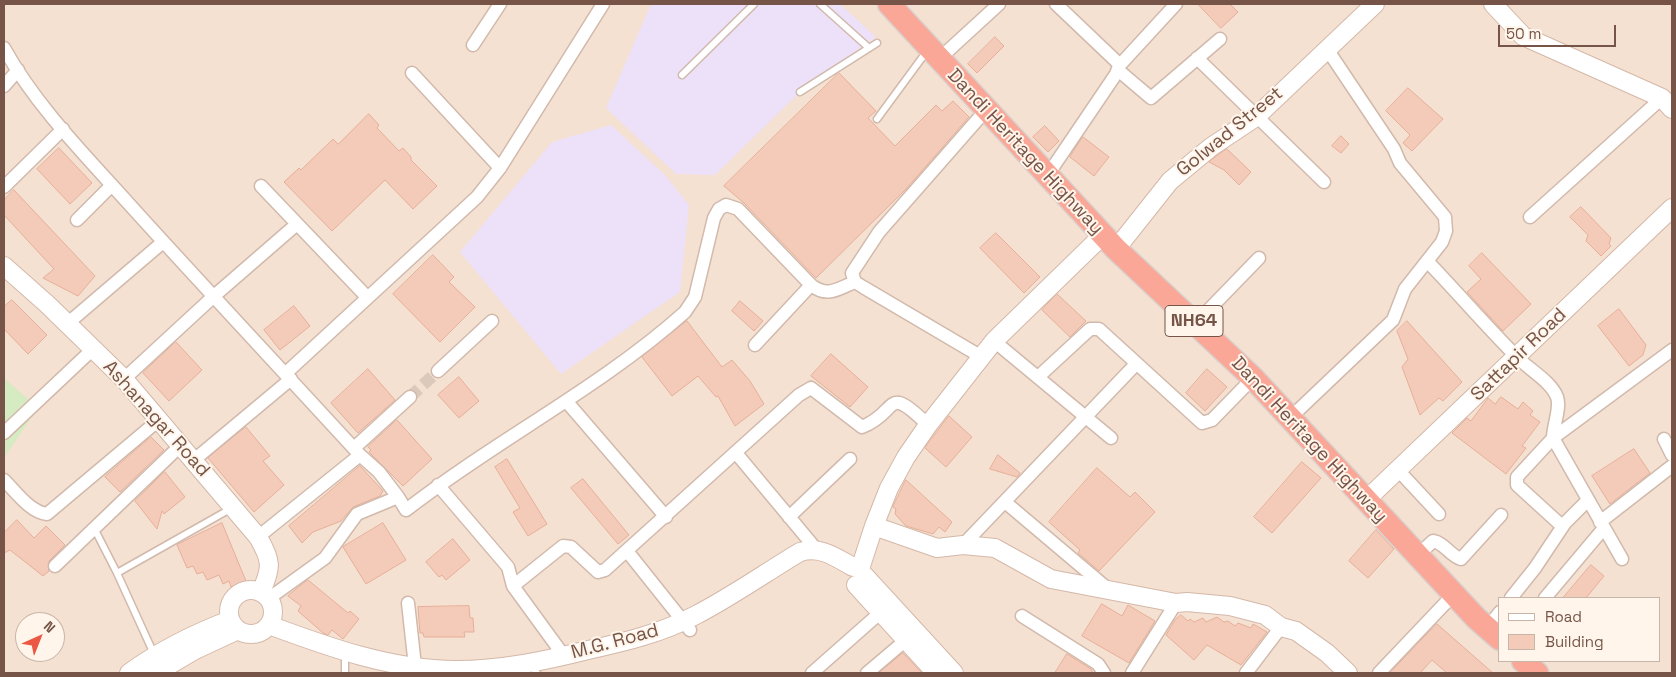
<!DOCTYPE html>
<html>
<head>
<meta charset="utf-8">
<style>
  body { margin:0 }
  #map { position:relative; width:1676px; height:677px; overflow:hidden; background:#fdf0e3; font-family:"Space Grotesk",sans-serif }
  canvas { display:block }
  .frame { position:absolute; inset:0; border:5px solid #765448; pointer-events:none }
  .legend { position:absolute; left:1498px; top:597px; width:162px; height:65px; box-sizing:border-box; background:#fff5ea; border:1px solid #c8b5a9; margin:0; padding:6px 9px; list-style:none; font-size:15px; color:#765448 }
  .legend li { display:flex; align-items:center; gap:10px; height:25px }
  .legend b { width:25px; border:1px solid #c8b5a9 }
  .north { position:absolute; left:15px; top:612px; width:50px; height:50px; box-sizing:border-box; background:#fff5ea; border:1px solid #c8b5a9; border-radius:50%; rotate:44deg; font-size:14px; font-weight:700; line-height:20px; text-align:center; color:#765448 }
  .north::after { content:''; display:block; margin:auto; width:18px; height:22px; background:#ec5743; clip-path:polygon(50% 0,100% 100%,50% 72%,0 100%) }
  .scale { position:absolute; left:1498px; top:25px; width:118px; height:22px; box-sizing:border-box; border:2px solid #765448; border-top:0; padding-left:6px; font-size:15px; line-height:18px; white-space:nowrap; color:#765448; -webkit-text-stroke:4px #fff5ea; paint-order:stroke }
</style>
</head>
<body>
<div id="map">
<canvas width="1676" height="677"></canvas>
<div class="frame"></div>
<ul class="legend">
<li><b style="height:6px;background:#fff"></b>Road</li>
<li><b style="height:14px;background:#f4cbb9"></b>Building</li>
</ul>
<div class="north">N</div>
<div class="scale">50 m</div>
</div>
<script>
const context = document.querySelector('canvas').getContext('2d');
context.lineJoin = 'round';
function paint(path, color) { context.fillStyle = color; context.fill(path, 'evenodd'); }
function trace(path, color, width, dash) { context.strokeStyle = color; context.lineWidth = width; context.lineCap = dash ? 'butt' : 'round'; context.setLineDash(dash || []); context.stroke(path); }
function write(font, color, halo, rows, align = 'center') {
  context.font = font + ' "Space Grotesk",sans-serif'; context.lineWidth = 4; context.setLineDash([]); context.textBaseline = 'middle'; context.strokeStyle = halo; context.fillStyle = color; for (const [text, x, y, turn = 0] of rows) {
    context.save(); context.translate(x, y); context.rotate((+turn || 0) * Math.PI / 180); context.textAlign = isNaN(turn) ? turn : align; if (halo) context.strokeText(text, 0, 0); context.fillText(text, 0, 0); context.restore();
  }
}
const residential = new Path2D(`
  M4,4H1672V673H4ZM1500,598H1660V661H1500ZM25,622H55V652H25Z`);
const education = new Path2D(`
  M651,4H840L876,37L803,89L715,175L676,174L606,108Z
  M611,125L665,175L689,205L680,292L561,374L460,252L552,142Z`);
const green = new Path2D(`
  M4,378L38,408L4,458Z`);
const building = new Path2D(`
  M1198,4H1230L1238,12L1221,28Z
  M995,37L1004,46L977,73L968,64Z
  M839,73L876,111L868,118L895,146L936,105L942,111L953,101L969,117L906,189L816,278L744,203L724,186Z
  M1408,88L1443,119L1412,151L1403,143L1410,135L1386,111Z
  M369,114L379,125L377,128L399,151L403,148L411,157V160L437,186L413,209L385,180L332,231L284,182L299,168L301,170L333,139L338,144Z
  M1045,126L1059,141L1048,152L1033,137Z
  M1341,136L1349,144L1341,153L1332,146Z
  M1083,137L1109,157L1094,176L1070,157Z
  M59,148L92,183L70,204L37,169Z
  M1227,149L1251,172L1239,185L1224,170L1209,162Z
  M14,190L95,276L78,296L43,278L54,269L4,215V200Z
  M1581,207L1611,238L1609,244L1611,246L1601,256L1586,241L1588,235L1570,217Z
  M996,233L1040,277L1024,293L980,248Z
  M1482,253L1531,304L1503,331L1467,292L1481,279L1469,266Z
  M433,255L454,277L449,282L475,307L440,342L393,294Z
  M1057,294L1086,321L1070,337L1042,310Z
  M12,300L47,335L28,354L4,329V307Z
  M740,301L763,321L754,331L732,311Z
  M294,306L310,326L280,350L264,330Z
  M1619,309L1646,345L1643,355L1629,366L1598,326Z
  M687,321L722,367L732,360L750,381L764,404L735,426L718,396L716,397L698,376L672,396L642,357Z
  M1407,321L1462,382L1443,401L1439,398L1420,415L1402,367L1408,359L1397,331Z
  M176,342L202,370L169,401L143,373Z
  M831,354L868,387L850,407L811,376Z
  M368,369L395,400L358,433L331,403Z
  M1207,369L1227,387L1205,411L1186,393Z
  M459,377L479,401L459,418L438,395Z
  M1501,397L1518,409L1523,402L1533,411L1530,415L1540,422L1522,446L1526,448L1506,474L1452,433L1467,418L1471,421L1488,398L1495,404Z
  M949,416L972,437L946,467L925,448Z
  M397,420L432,459L403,486L369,452L371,450L368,447Z
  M246,427L270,456L263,461L284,485L254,512L208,458Z
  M151,437L164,450L120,492L105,477Z
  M1634,449L1650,473L1610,504L1592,476Z
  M998,455L1020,473L1017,477L990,469Z
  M507,459L547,524L528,536L513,512L520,508L495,467Z
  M1302,462L1321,478L1272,533L1254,517Z
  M360,466L383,491L380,496L353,507L341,521L313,532L302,543L289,526Z
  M1097,468L1130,497L1135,492L1155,512L1099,571L1078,553L1080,550L1049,522Z
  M165,472L185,497L164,514L162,511L157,529L135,501Z
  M583,479L629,535L618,544L571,488Z
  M906,480L952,522L945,532L939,527L933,534L906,526L895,514L896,509L893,507Z
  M17,520L34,538L46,526L65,545L49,561V571L43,576L10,550L4,553V533Z
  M222,523L246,581L231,587L229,581L223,584L219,575L207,580L203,572L197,574L193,566L187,568L177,545Z
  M383,523L406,560L366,584L343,547Z
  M1376,530L1394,549L1368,578L1349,561Z
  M453,539L470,560L446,580L442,575L439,577L426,562Z
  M1591,565L1604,576L1586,598H1563Z
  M308,580L348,613L350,611L359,619L343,639L332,630L328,635L323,633L298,611L301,606L288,596Z
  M1102,604L1122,616L1128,605L1155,621L1129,663L1082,636Z
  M469,606L470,618H473L474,632H464L465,637H424L423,633H420L418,607Z
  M1181,615L1188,621L1190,619L1194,622L1203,618L1206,622L1217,617L1224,622L1228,621L1235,626L1238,623L1251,628L1253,624L1267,632L1241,665L1207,645L1194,660L1166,635L1175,620Z
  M1437,624L1493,673H1447L1432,660L1420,673H1390Z
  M903,653L922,673H879Z
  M1067,654L1091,669L1093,673H1055Z`);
const streetTunnel = new Path2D(`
  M410,397L438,371`);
const lane = new Path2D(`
  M820,4L869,48
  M682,75L754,4
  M800,92L877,43
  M877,119L927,51
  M94,528L117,573L154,654
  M117,573L232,508
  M530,664L537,673
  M345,673V653`);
const street = new Path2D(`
  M473,45L500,4
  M4,48C36,106 85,155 129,204C205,288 283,371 360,455L379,472L398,497L357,514L325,558L268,599
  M1197,58L1324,182
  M939,59L999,4
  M1119,66L1176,4
  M1118,70L1151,98L1220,39
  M412,73L500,168
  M4,86L18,70
  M1047,176L1116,74L1119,66L1117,62L1056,4
  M261,186L367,297
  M4,187L63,129
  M1530,217L1662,98
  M77,220L112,185
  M1427,261C1457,292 1486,326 1516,356C1528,369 1551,381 1557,397C1561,408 1553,425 1553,438L1622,559
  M1196,323L1259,258
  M67,324L163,242
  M994,341L1111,438
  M755,345L811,285
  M980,356L863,287L855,282L852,273L879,232L986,110
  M438,371L492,321
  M286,373L477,197L500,168L603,4
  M1038,377L1090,329H1099L1202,423L1212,420L1253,378
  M124,379L214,296L297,224
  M567,402L666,517
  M1290,418L1393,320L1405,289L1442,242L1446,231L1445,217L1400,163L1394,149L1327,49
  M4,433L93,349
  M1664,439L1672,455
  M354,448L410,397
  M736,453L816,549
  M194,460L291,379
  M1398,470L1439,514
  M4,480C16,492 30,512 47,514L160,419
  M438,485L508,567L513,586L564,656
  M398,497L406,510C496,440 600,388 685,312L695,297L714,218L719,209L726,205L738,209L811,285C828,298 837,289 855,282
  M1005,502L1108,589
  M789,517L850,459
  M1600,522L1672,466
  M1562,526L1517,485V477L1553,438L1672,350
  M258,537L360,455
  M963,545L1136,364
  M627,551L690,630
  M1418,555L1433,541C1445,543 1449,555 1461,559L1501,515
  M55,566L181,445
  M513,586L563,546L571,547L598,572L605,570L799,395L811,388L862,427C900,412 884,382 928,425
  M1511,598L1535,568L1565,523L1588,500
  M1545,598L1604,528
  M408,603L415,666
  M1022,616L1098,664L1104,673
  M1487,628L1500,612
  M812,673L881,612
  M867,673L906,640
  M1132,673L1176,603
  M1246,673L1281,627
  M1379,673L1454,594`);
const secondary = new Path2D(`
  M1493,4L1523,36L1662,98L1672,109
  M1116,249L1170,181L1211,147L1256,117L1375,4
  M4,266L47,304L124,379L258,537C272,561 272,567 261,592
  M1366,500L1672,208
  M874,526L937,548L963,545L995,548L1051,579L1176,603L1187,602L1230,606L1265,615L1281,627L1296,631L1327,653L1348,673
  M860,569L874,526L889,488L906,457L928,425L994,341L1103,235
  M864,575L954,673
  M856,585L936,673
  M229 612a22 22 0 1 1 44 0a22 22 0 1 1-44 0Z
  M269,625C328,647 392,670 456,670C501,670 544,661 588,650C625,642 662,633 696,615C731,597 765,573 800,552C821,546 835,557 853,567
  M129,673C161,650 193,634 230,620
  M156,673L195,650L238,630`);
const highway = new Path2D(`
  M889,4L1116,249L1253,378L1476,618L1500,639
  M1523,661L1537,673`);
const shields = [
  [1194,321,58]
];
const shieldNames = [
  ["NH64",1194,321]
];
const streetNames = [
  ["Golwad Street",1230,132,-39],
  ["Dandi Heritage Highway",1025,152,47],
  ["Sattapir Road",1519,355,-44],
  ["Ashanagar Road",156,419,48],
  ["Dandi Heritage Highway",1309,440,47],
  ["M.G. Road",615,642,-15]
];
paint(residential, '#f5e1d1');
paint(education, '#ede0f9');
paint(green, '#d6ebc1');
paint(building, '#f4cbb9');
trace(building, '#e7af99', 1);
trace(streetTunnel, '#dbc9bc', 12, [12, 6]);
trace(lane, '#d1b9ac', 9);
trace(street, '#d1b9ac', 15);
trace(secondary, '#d4b8a9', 20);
trace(highway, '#d9cfcc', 25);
trace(lane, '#fff', 6);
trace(street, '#fff', 12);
trace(secondary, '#fff', 18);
trace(highway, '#faa797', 22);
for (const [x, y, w] of shields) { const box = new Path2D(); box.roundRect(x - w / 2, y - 15.5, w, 31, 4); context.fillStyle = '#fff5ea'; context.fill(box); trace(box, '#765448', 1); }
write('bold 18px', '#765448', null, shieldNames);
write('19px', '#765448', '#fff5ea', streetNames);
</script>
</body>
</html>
